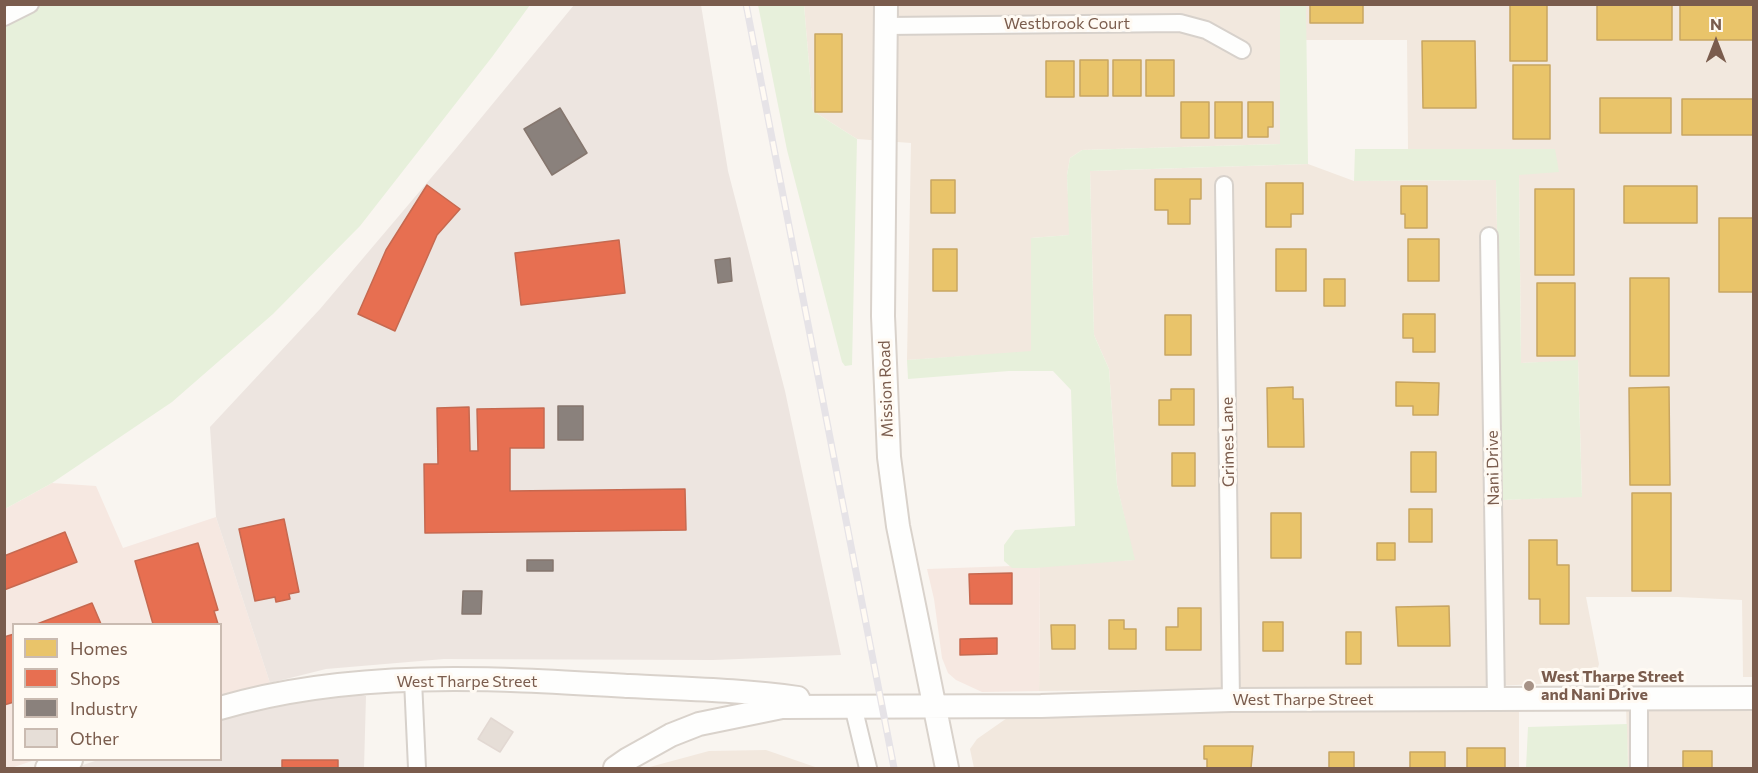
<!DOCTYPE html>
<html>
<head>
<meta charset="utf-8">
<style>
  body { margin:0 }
  #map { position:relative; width:1758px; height:773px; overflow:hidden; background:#f9f5f0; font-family:Commissioner,sans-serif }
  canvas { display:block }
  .frame { position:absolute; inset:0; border:6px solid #7a5c4d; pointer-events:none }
  .legend { position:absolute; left:12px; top:623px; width:210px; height:138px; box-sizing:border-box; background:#fffaf3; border:2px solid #cabbb1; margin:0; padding:8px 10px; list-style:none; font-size:18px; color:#7a5c4d }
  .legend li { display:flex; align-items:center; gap:12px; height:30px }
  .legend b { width:30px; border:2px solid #cabbb1 }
  .north { position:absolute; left:1686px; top:12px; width:60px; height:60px; -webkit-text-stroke:4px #fffaf3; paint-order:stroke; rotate:0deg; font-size:16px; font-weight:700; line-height:24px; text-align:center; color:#7a5c4d }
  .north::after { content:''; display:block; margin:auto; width:21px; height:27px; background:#7a5c4d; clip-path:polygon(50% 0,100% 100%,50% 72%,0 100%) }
</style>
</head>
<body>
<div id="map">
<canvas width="1758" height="773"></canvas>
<div class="frame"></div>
<ul class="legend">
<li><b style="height:16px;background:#e9c46a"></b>Homes</li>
<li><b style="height:16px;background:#e76f51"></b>Shops</li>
<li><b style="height:16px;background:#8a817c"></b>Industry</li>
<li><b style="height:16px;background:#e6ded7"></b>Other</li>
</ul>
<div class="north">N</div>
</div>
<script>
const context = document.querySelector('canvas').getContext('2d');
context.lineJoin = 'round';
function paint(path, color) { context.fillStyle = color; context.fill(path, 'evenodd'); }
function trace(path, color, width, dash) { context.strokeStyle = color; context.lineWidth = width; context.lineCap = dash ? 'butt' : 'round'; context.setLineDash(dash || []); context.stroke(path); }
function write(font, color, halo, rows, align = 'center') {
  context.font = font + ' Commissioner,sans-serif'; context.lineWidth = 6; context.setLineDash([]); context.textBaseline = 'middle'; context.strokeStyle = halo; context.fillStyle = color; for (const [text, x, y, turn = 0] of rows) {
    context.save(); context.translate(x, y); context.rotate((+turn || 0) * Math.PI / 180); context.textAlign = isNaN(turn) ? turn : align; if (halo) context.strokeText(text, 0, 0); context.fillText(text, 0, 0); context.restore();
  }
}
const residential = new Path2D(`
  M804,5H1280V144L1082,150L1070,158L1067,175L1070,235L1031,238V352L907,360L911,143L857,139L813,111Z
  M1306,5H1753V677H1743L1742,600L1678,597H1586L1599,664L1596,674L1589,682L1394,690L1217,689L1039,691L1040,565L1134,560L1117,485L1109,369L1094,335L1090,171L1308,164L1354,181L1496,180L1503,500L1582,496L1578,361L1521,363L1519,174L1555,149H1408L1407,40H1306Z
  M1753,706V768H1628L1626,707Z
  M1519,707V768H974L970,749L977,739L1007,718H1084L1206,709Z
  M766,750L818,768H646L709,751Z`);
const commercial = new Path2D(`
  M52,483L96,486L123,548L216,517L270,683L221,696L220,624H14V760H35L11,768H5V509Z
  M1040,565L1039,691L982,692L956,680L948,673L942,658L934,599L927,569Z`);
const industrial = new Path2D(`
  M574,5H701L728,171L785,391L841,655L713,660L444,659L326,669L270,683L216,517L210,427L320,309L453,152Z
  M351,693L366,696L364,768H74L98,760H220L221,717L248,708Z`);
const green = new Path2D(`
  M5,5H530L492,57L360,226L273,314L172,402L52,483L5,509Z
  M758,5H804L813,111L857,139L852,365L845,366L842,362L787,150Z
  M1280,5H1306L1308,164L1090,171L1094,335L1109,369L1117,485L1135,560L1035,568H1012L1004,561V545L1015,530L1075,526L1071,390L1053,371H1009L908,379L907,360L1031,351V238L1069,235L1067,175L1070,158L1082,150L1280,144Z
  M1355,149H1555L1559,172L1519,175L1521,363L1578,360L1582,497L1503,500L1496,180L1354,181Z
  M1627,724L1628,768H1526L1528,727Z`);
const homes = new Path2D(`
  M1310,4H1363V23H1310Z
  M1510,4H1547V61H1510Z
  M1597,4H1672V40H1597Z
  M1680,4H1753V40H1680Z
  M815,34H842V112H815Z
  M1422,41H1475L1476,108H1423Z
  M1080,60H1108V96H1080Z
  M1113,60H1141V96H1113Z
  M1146,60H1174V96H1146Z
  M1046,61H1074V97H1046Z
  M1513,65H1550V139H1513Z
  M1600,98H1671V133H1600Z
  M1682,99H1753V135H1682Z
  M1181,102H1209V138H1181Z
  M1215,102H1242V138H1215Z
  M1248,102H1273V127H1268V137H1248Z
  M1155,179H1201V199H1190V224H1168V210H1155Z
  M931,180H955V213H931Z
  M1266,183H1303V214H1291V227H1266Z
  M1401,186H1427V228H1405V214H1401Z
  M1624,186H1697V223H1624Z
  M1535,189H1574V275H1535Z
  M1719,218H1754V292H1719Z
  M1408,239H1439V281H1408Z
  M933,249H957V291H933Z
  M1276,249H1306V291H1276Z
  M1630,278H1669V376H1630Z
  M1324,279H1345V306H1324Z
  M1537,283H1575V356H1537Z
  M1403,314H1435V352H1413V338H1403Z
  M1165,315H1191V355H1165Z
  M1396,382L1439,383L1438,415H1413V406H1396Z
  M1293,387V399H1303L1304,447H1268L1267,388Z
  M1669,387L1670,485H1630L1629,388Z
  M1171,389H1194V425H1159V400H1171Z
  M1411,452H1436V492H1411Z
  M1172,453H1195V486H1172Z
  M1632,493H1671V591H1632Z
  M1409,509H1432V542H1409Z
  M1271,513H1301V558H1271Z
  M1529,540H1557V565H1569V624H1540V599H1529Z
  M1377,543H1395V560H1377Z
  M1449,606L1450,646H1398L1396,607Z
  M1178,608H1201V650H1166V627H1178Z
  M1109,620H1124V629H1136V649H1109Z
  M1263,622H1283V651H1263Z
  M1051,625H1075V649H1052Z
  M1346,632H1361V664H1346Z
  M1204,746H1253L1251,768H1207V759H1204Z
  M1467,748H1505V768H1467Z
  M1683,751H1712V768H1683Z
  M1329,752H1354V768H1329Z
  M1410,752H1445V768H1410Z`);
const shops = new Path2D(`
  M427,185L460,209L437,235L395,331L358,314L386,250Z
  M619,240L625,293L521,305L515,253Z
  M469,407L470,451H478L477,409L544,408V448H510V491L685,489L686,530L425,533L424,464H438L437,408Z
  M284,519L299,592L289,594L290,599L276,602L275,597L255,601L239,529Z
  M65,532L77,562L4,590V556Z
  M198,543L218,610L214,611L218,624H153L135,561Z
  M1012,573V604H970L969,574Z
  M92,603L101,624H37Z
  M14,634V702L4,705V637Z
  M997,638V654L960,655V639Z
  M282,760H338V768H282Z`);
const industry = new Path2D(`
  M560,108L587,153L552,175L524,129Z
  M730,258L732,281L718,283L715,260Z
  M558,406H583V440H558Z
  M527,560H553V571H527Z
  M463,591H482L481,614H462Z`);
const building = new Path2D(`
  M491,718L513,732L500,752L478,739Z`);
const street = new Path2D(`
  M4,17L30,4
  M886,26L1180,23L1206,30L1242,50
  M1224,185L1231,700
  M1489,236L1496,700
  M413,680L417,768
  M1639,699V768
  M853,706L868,768`);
const secondary = new Path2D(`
  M886,4L883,316L889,457L898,526L947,768
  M220,708C352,669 494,678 629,686C686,689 742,690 798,698
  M47,768L71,760
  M615,768L628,759L671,735L699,724L782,707L1041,706L1231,700L1754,698`);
const rail = new Path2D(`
  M746,4L894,768`);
const markers = [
  [1529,686,6,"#a69286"]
];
const streetNames = [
  ["Westbrook Court",1067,24],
  ["Mission Road",886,389,-92],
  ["Grimes Lane",1228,442,-91],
  ["Nani Drive",1493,468,-91],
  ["West Tharpe Street",467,682],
  ["West Tharpe Street",1303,700]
];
const poiNames = [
  ["West Tharpe Street",1541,677],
  ["and Nani Drive",1541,695]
];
paint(residential, '#f2e8de');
paint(commercial, '#f6e8e1');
paint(industrial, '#ede5e0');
paint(green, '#e7f0db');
paint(homes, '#e9c46a');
trace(homes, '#c8a561', 1.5);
paint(shops, '#e76f51');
trace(shops, '#c66950', 1.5);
paint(industry, '#8a817c');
trace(industry, '#85766e', 1.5);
paint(building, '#e6ded7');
trace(building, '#e2d8d2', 1.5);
trace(street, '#d7d1cb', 20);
trace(secondary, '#d9d2cb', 26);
trace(street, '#fefefd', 16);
trace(secondary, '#fefefd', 22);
trace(rail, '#e6e3e7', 7);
trace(rail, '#fffaf3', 4.5, [14]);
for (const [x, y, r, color] of markers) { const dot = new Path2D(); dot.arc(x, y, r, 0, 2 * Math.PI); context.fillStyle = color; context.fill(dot); trace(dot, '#fffaf3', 2); }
write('16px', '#7a5c4d', '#fffaf3', streetNames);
write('bold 16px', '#7a5c4d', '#fffaf3', poiNames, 'left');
</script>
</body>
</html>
